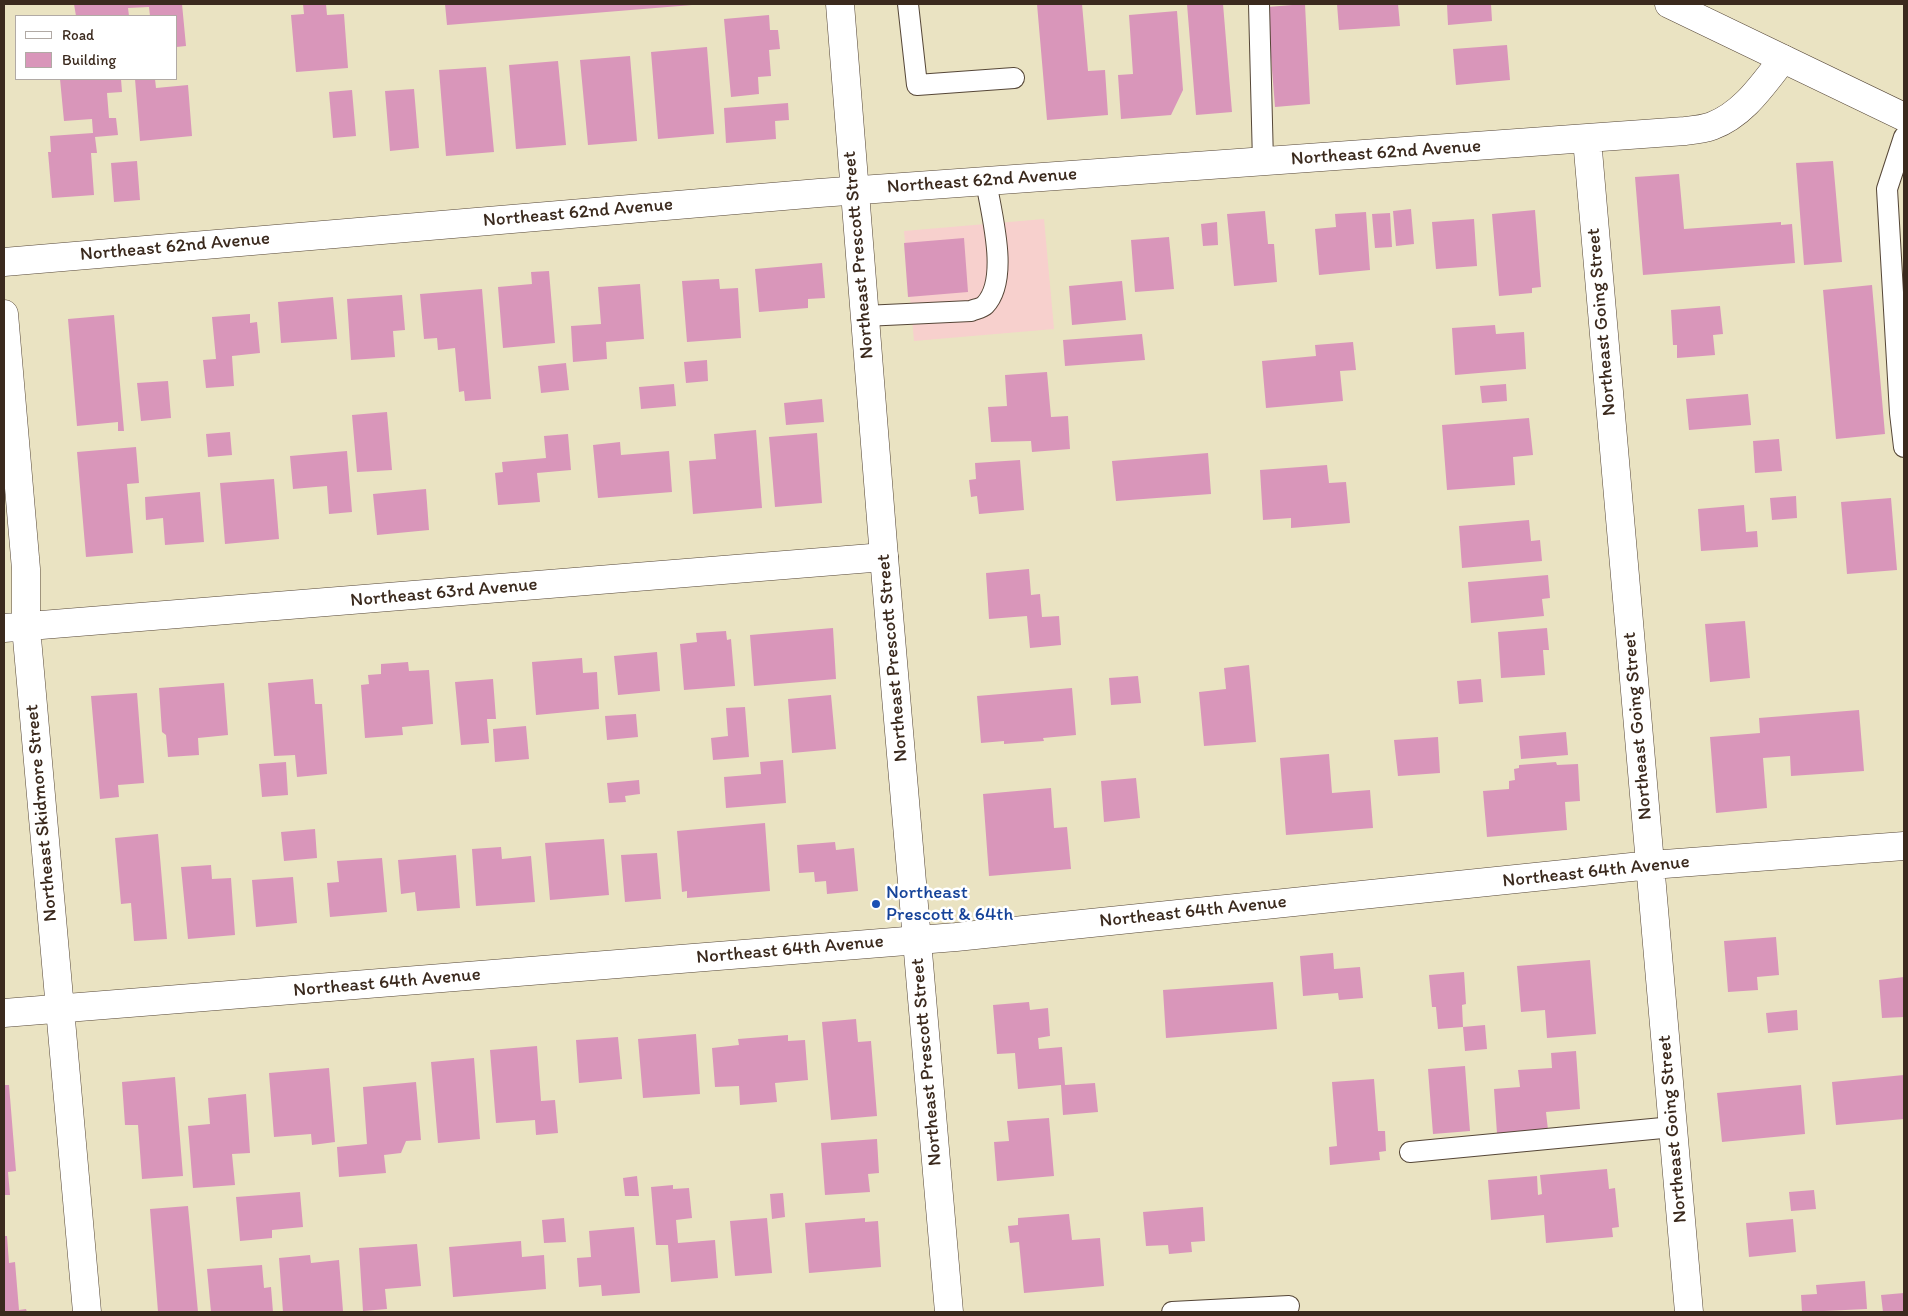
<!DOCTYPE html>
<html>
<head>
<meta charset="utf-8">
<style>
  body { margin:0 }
  #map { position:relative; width:1908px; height:1316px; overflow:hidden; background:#eae3c2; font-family:Itim,sans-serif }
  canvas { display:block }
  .frame { position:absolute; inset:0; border:5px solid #3b2a1e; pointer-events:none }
  .legend { position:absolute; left:15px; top:15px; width:162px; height:65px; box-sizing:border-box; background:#fff; border:1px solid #b1aaa5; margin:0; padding:6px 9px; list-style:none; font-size:15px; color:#3b2a1e }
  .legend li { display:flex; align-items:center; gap:10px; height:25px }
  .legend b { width:25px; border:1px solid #b1aaa5 }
</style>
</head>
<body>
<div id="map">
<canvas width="1908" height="1316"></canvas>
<div class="frame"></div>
<ul class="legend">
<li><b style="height:6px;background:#fff"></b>Road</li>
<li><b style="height:14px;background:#d996ba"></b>Building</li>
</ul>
</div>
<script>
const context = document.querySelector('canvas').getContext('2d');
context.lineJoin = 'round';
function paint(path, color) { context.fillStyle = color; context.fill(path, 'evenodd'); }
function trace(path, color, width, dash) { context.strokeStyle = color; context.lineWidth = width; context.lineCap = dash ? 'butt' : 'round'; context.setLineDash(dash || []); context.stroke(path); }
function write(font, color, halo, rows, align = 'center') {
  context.font = font + ' Itim,sans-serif'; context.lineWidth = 5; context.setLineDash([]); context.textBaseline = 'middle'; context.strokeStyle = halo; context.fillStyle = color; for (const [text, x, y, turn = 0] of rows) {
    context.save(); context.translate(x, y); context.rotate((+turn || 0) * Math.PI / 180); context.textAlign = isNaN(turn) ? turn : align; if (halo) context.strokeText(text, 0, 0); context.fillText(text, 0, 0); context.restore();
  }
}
const built = new Path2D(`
  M1044,219L1054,329L914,341L904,231Z`);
const building = new Path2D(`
  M74,4H182L186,46L176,47V16H150L149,7L128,8L129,16H76Z
  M303,4H326L327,15L344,14L348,68L296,72L291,15L304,14Z
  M445,4H692V5L447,25Z
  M1037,4H1082L1088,71L1105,70L1108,115L1047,120Z
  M1187,4H1223L1232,112L1196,115Z
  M1305,4L1310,104L1275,107L1267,7Z
  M1337,4H1398L1400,26L1339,30Z
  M1447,4H1491L1492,21L1448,25Z
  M1177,11L1183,90L1171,115L1121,119L1118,75L1133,74L1129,15Z
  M769,15L770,30H778L780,49L769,50L771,76L758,77L759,94L731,97L724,19Z
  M1507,45L1510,80L1456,85L1453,49Z
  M707,47L714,134L658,139L651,52Z
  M630,56L637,141L588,145L580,60Z
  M558,61L566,145L516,149L509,65Z
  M486,67L494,152L446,156L439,70Z
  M60,79H121L122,92L107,93L109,118H116L118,135L95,137L97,153H91L94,195L52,198L48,152H51L50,136L93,133L92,119L64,121Z
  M135,79H155L156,88L188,85L192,136L140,141Z
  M414,89L419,148L390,151L385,91Z
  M352,90L356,136L333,138L329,92Z
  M788,103L789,120L775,121L776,139L726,143L724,108Z
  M137,161L140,200L114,202L111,163Z
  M1833,161L1842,262L1804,265L1796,163Z
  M1679,174L1684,229L1781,222V225L1792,224L1795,263L1643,275L1635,177Z
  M1411,209L1414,244L1396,246L1393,211Z
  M1535,210L1541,287L1532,288V293L1499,296L1492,214Z
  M1265,211L1268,244H1274L1277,282L1234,286L1227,214Z
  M1366,212L1370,270L1319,275L1315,229L1336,227L1335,214Z
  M1390,213L1392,247L1375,248L1372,214Z
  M1474,219L1477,266L1436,269L1432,222Z
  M1217,222L1218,245L1203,246L1201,224Z
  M1169,237L1174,289L1135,292L1131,240Z
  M964,238L968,292L908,297L904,243Z
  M822,263L825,298L808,299V308L759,312L755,269Z
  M549,271L555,343L503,348L498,287L532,284L531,272Z
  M719,279L720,289L738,288L741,338L687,342L682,281Z
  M1122,281L1126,320L1072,325L1069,286Z
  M640,284L644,339L606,342L607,359L573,362L571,326L601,324L598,287Z
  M1872,285L1885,434L1836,439L1823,290Z
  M482,289L491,399L465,401L464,391L459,392L455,348L438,350L437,338L424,339L420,294Z
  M402,295L405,330L393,331L395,357L351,360L347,299Z
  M333,297L337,339L281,343L278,302Z
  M1720,306L1723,334L1713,335L1715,355L1677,358V345H1673L1671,310Z
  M250,314V323L257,322L260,353L232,356L234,386L206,388L203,360L216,359L212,317Z
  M114,315L124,431H118V422L77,426L68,319Z
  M1495,325L1496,334L1524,332L1526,369L1455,375L1452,328Z
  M1142,334L1145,360L1065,366L1063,340Z
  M1353,342L1356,370L1340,371L1343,401L1266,408L1262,361L1316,356L1315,345Z
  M707,360L708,381L686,383L684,362Z
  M566,363L569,390L541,393L538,366Z
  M1047,372L1051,417L1068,416L1070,449L1032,452L1031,441L991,442L988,407L1007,406L1005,375Z
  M168,381L171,418L141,421L137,383Z
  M674,384L676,406L641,409L639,387Z
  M1506,384L1507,401L1482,403L1480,386Z
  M1748,394L1751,425L1689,430L1686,399Z
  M822,399L824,422L786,425L784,403Z
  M387,412L392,470L357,472L352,415Z
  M1529,418L1533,455L1513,457L1515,485L1447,490L1442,425Z
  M756,430L762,508L693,514L689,461L716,459L714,434Z
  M230,432L232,455L208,457L206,434Z
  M817,433L822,503L775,507L769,437Z
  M568,434L571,470L537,473L540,502L498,505L495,473L503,472L502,462L546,458L544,436Z
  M1779,439L1782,471L1755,473L1753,441Z
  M620,442L621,455L669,451L672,492L598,498L593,445Z
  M136,447L139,483L127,484L133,553L86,557L77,452Z
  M347,451L352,512L329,514L327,486L293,489L290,456Z
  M1208,453L1211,494L1116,501L1112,461Z
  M1020,460L1024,510L979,514L977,496L971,497L969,480L976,479L975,463Z
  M1327,465L1329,483L1346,482L1350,523L1291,528V518L1263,520L1260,470Z
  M274,479L279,539L225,544L220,483Z
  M426,489L429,530L377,535L373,494Z
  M200,492L204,542L165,545L163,518L146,520L145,497Z
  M1796,496L1797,518L1772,520L1770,498Z
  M1891,498L1897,570L1847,574L1841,502Z
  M1744,505L1746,532L1757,531L1758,547L1701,551L1698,509Z
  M1529,520L1531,541L1540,540L1542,561L1462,568L1459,526Z
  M1029,569L1031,595L1040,594L1042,617L1059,616L1061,645L1030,648L1027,616L989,619L986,573Z
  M1548,575L1550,598L1542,599L1544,616L1471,623L1468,582Z
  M1745,621L1750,678L1710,682L1705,624Z
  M833,628L836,679L754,686L750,635Z
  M1547,628L1549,650H1543L1545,675L1501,678L1498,632Z
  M726,631L727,640L731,639L735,686L684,690L680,644L697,642L696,633Z
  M657,652L660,691L618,695L614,656Z
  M582,658L583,673L597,672L599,709L536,715L532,662Z
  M408,662L409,671L429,670L433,724L402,727L403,735L365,738L361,685L369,684L368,675L381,674V664Z
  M1249,665L1256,742L1204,746L1199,692L1226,689L1224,668Z
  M1138,676L1141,703L1111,705L1109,678Z
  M313,679L315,704H322L327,774L297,777L295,755L274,756L268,683Z
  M493,679L496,719H487L489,743L461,745L455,682Z
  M1481,679L1483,702L1459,704L1457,681Z
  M224,683L228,735L198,738L199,755L168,757L166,735L162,732L159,688Z
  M1072,688L1076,735L1043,738L1044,741L1004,744V741L981,743L977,696Z
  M137,693L144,783L118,785L119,797L100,799L91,696Z
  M831,695L836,749L792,753L788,699Z
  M745,707L749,757L713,760L711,738L728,736L726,708Z
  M1859,710L1864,771L1791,776L1790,756L1763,758L1767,808L1716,813L1710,737L1760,733L1759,718Z
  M636,714L638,737L607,740L605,716Z
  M526,726L529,759L495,762L493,729Z
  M1566,732L1568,755L1521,759L1519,736Z
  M1438,737L1440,773L1398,776L1394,740Z
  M1329,754L1332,793L1370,790L1373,828L1286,835L1280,758Z
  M783,760L786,803L726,808L724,777L761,774L760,762Z
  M286,762L288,795L262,797L259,764Z
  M1556,762L1557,765L1578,764L1580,801L1565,802L1567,830L1487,837L1483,791L1509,789V781L1515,780L1514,769L1519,768V765Z
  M1136,778L1140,818L1104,822L1101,781Z
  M639,780L640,794L625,796L626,802L609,803L607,783Z
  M1051,788L1054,828L1067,827L1071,869L989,876L983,794Z
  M765,823L770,891L687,898V891L682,892L677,831Z
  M315,829L317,858L284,861L281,832Z
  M158,834L167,939L134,941L131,903L121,904L115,838Z
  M604,839L609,895L550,900L545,843Z
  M835,842L836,850L854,848L858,891L827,894L826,881L815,882L814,872L799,873L797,845Z
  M501,847L502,859L531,856L535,902L476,906L472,849Z
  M657,853L661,899L625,902L621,855Z
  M456,855L460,908L417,911L415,892L401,894L398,860Z
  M382,858L387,912L330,917L327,883L339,882L337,861Z
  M211,865L212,879L231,878L235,935L188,939L181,867Z
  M293,877L297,923L256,927L252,880Z
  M1776,937L1779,975L1757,977L1758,990L1728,992L1724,941Z
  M1333,953L1334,969L1360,967L1363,998L1339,1000L1338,993L1303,996L1300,956Z
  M1590,960L1596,1034L1547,1038L1545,1010L1521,1012L1517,966Z
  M1464,972L1466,1004L1462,1005L1463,1027L1438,1029L1436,1007H1432L1429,975Z
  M1904,977V1017L1882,1018L1879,980Z
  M1273,982L1277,1029L1166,1038L1163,990Z
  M1029,1002L1030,1010L1048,1008L1050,1036L1038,1038L1039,1049L1062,1047L1065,1085L1095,1083L1098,1112L1063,1115L1061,1085L1018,1089L1015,1053L997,1054L993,1005Z
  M1797,1010L1798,1030L1768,1033L1766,1013Z
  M856,1019L858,1042L871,1041L877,1116L831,1120L822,1022Z
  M1485,1025L1487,1049L1465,1051L1463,1027Z
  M696,1034L700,1094L643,1098L638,1039Z
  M788,1035V1041L805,1040L808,1080L775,1083L777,1102L740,1105L739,1086L715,1087L712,1048L739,1045L738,1039Z
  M618,1037L622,1079L579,1083L576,1040Z
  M537,1046L541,1101L555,1100L558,1133L536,1135L535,1120L496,1123L490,1050Z
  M1576,1051L1580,1109L1546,1112L1548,1130L1497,1134L1494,1089L1520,1087L1518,1070L1552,1068L1551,1053Z
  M474,1058L480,1139L438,1143L431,1062Z
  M1465,1066L1470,1131L1433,1134L1428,1069Z
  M329,1068L335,1142L312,1145L311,1134L274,1137L269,1073Z
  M1904,1075V1119L1836,1125L1832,1082Z
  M175,1077L183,1176L142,1179L138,1125H125L122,1082Z
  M1374,1079L1378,1131H1385L1386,1151L1379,1152L1380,1160L1330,1165L1329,1147L1337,1146L1332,1082Z
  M416,1082L421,1140L406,1141L401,1153L384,1155L386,1173L339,1177L337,1147L367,1144L363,1087Z
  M4,1085H9L16,1171L8,1172L10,1195H4Z
  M1801,1085L1805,1134L1722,1142L1717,1093Z
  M246,1094L250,1153L232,1154L235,1185L193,1188L188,1126L210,1124L208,1098Z
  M1049,1118L1054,1176L997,1181L994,1142L1009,1141L1007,1121Z
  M877,1139L879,1173L868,1174L870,1192L825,1195L821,1143Z
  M1607,1169L1609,1189L1615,1188L1619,1227L1612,1228L1613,1237L1546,1243L1544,1215L1491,1220L1488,1180L1537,1176L1538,1195L1542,1194L1540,1175Z
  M637,1176L639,1196H625L623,1178Z
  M673,1185V1189L689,1188L692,1218L676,1220L678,1243L715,1240L718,1278L671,1282L668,1245H656L651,1187Z
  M1814,1190L1816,1209L1791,1211L1789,1192Z
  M300,1192L303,1227L272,1230V1238L240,1241L236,1197Z
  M783,1193L785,1217L772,1219L770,1194Z
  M188,1206L198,1312H158L150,1209Z
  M1203,1207L1205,1241L1191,1242L1192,1252L1169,1254L1168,1245L1146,1246L1143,1212Z
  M1069,1214L1072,1240L1100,1238L1104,1286L1024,1293L1019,1242L1010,1243L1008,1226L1018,1225V1218Z
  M564,1218L566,1242L544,1243L542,1220Z
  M767,1218L772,1273L735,1276L730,1221Z
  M865,1218V1222L878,1221L881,1267L809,1273L805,1223Z
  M1793,1219L1796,1252L1749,1257L1746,1223Z
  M634,1227L640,1293L602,1296L601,1285L579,1287L577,1258L591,1257L589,1231Z
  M4,1236H7L9,1263L15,1262L19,1310L26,1309L27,1312H4Z
  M521,1241L522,1257L544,1255L546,1289L453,1297L449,1247Z
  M417,1244L421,1286L385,1289L387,1309L363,1311L359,1248Z
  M310,1255L311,1263L339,1260L343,1311L283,1312L279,1258Z
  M262,1265L264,1288L271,1287L273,1312H211L207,1269Z
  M1865,1281L1867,1309L1802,1312L1801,1295L1817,1294L1816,1285Z
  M1904,1293V1312H1883L1881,1295Z`);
const service = new Path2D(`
  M908,4L917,85L1014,78
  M1259,4L1263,162
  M1904,137L1887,189L1900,413L1904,447
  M864,316L971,311C976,309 982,308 985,305C1010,279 991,213 986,181
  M1410,1152L1673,1127
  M1172,1312L1289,1306`);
const minor = new Path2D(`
  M1587,139L1689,1312
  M4,262L819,193L1685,131C1694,130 1704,129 1712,126C1744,114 1763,84 1783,59
  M4,314L26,569V627L87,1312
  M4,628L884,557
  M4,1013L956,937L1651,865L1904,846`);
const tertiary = new Path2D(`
  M840,4L884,557L949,1312`);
const secondary = new Path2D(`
  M1669,4L1904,117`);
const markers = [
  [876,904,5,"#1a4fb4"]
];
const streetNames = [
  ["Northeast 62nd Avenue",1386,153,-4],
  ["Northeast 62nd Avenue",982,181,-4],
  ["Northeast 62nd Avenue",578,213,-5],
  ["Northeast 62nd Avenue",175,247,-5],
  ["Northeast Prescott Street",859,255,-95],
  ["Northeast Going Street",1602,322,-95],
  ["Northeast 63rd Avenue",444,593,-5],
  ["Northeast Prescott Street",893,658,-95],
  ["Northeast Going Street",1638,726,-95],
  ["Northeast Skidmore Street",42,813,-95],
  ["Northeast 64th Avenue",1596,872,-6],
  ["Northeast 64th Avenue",1193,912,-6],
  ["Northeast 64th Avenue",790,950,-5],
  ["Northeast 64th Avenue",387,983,-5],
  ["Northeast Prescott Street",927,1062,-95],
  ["Northeast Going Street",1673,1129,-95]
];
const transitNames = [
  ["Northeast",886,893],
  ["Prescott & 64th",886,915]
];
paint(built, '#f7d0cd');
paint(building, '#d996ba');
trace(service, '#554637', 22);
trace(minor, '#554637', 29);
trace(tertiary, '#554637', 29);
trace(secondary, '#554637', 29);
trace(service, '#fff', 20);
trace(minor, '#fff', 28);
trace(tertiary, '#fff', 28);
trace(secondary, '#fff', 28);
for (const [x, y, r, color] of markers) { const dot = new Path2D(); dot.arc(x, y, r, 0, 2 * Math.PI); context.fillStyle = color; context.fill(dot); trace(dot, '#fff', 2); }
write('19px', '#3b2a1e', '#fff', streetNames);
write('19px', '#164399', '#fff', transitNames, 'left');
</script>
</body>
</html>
